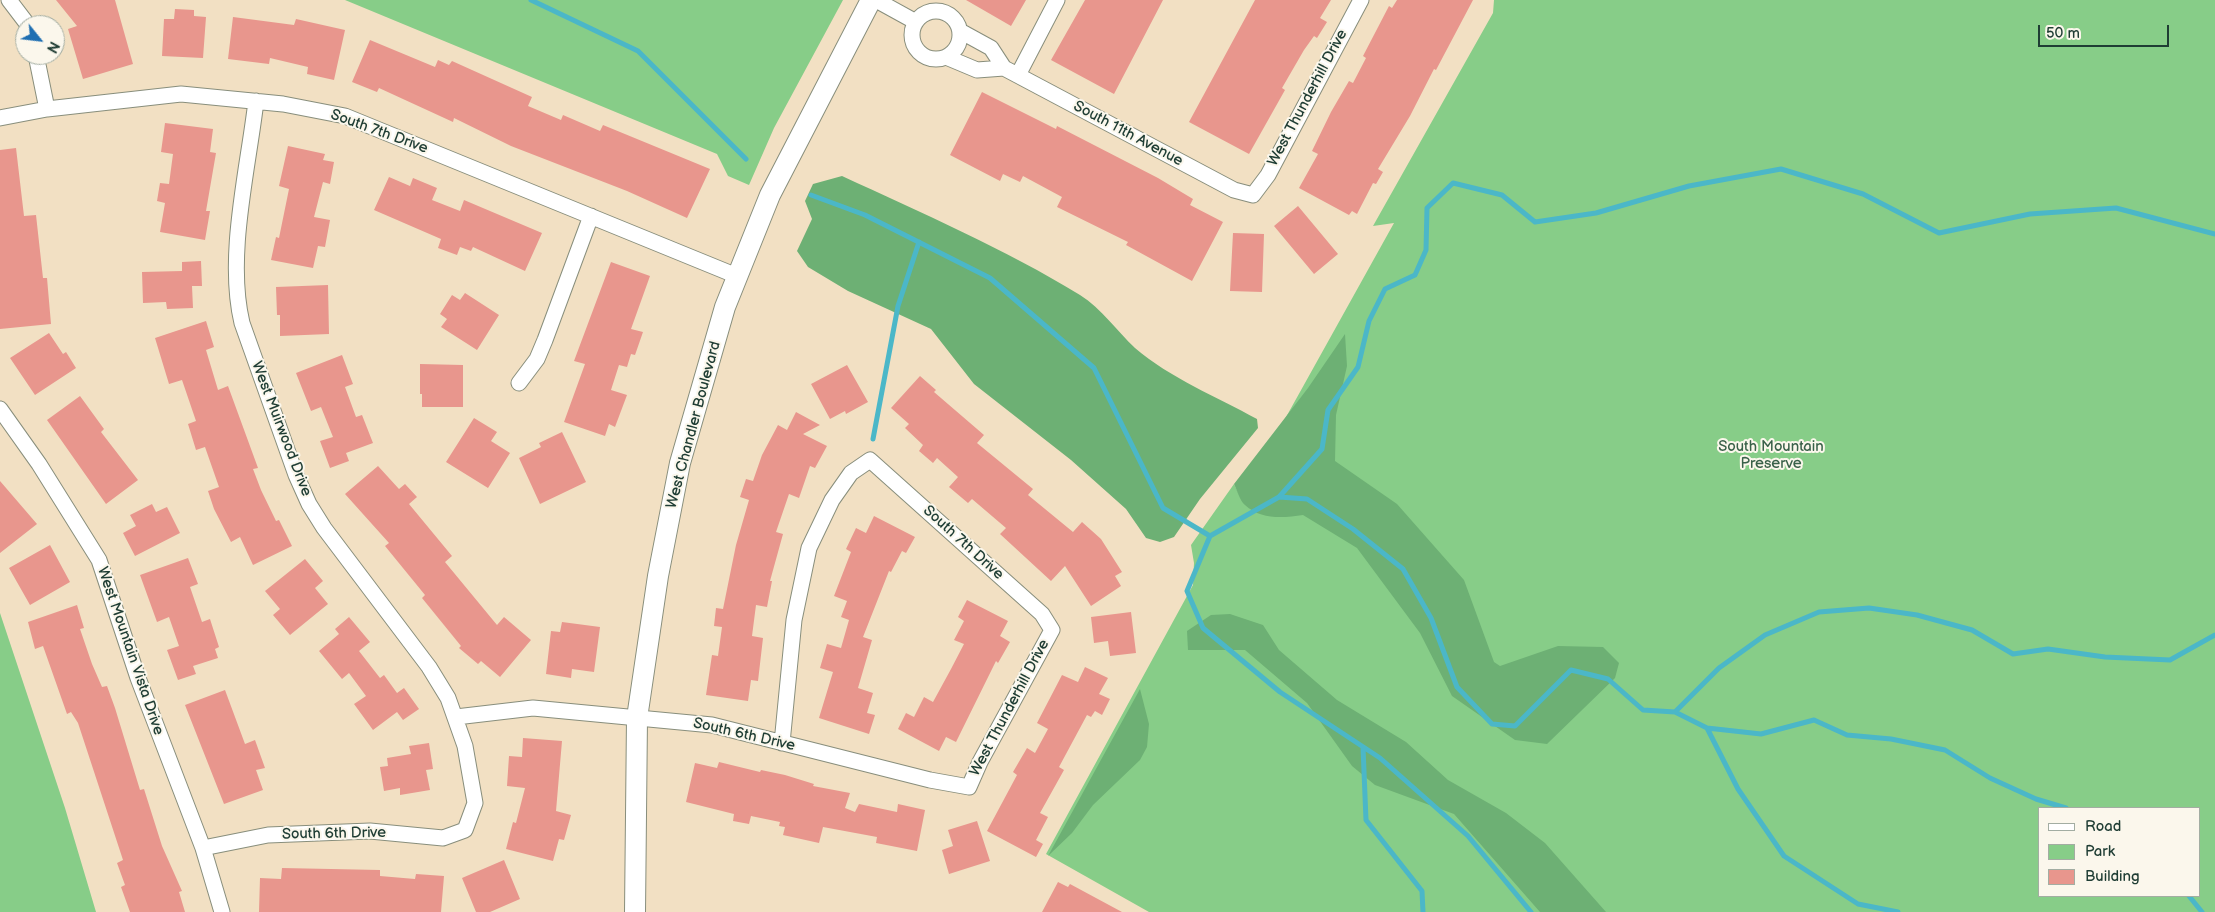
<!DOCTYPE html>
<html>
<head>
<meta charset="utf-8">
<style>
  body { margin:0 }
  #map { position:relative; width:2215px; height:912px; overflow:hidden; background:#f2e0c3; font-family:"Balsamiq Sans",sans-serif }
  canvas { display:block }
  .legend { position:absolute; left:2038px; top:807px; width:162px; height:90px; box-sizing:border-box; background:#fbf7ec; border:1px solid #a3ada2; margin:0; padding:6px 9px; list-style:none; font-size:15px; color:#1f3d34 }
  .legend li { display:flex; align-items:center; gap:10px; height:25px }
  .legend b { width:25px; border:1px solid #a3ada2 }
  .north { position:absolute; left:15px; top:15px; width:50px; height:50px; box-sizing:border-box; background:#fbf7ec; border:1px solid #a3ada2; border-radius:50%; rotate:119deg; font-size:14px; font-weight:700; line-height:20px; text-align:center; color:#1f3d34 }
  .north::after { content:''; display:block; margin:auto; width:18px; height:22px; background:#1f6fb2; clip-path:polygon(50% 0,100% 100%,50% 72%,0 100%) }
  .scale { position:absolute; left:2038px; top:25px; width:131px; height:22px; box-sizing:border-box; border:2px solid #1f3d34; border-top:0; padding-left:6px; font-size:15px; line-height:18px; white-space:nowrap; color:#1f3d34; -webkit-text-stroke:4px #fbf7ec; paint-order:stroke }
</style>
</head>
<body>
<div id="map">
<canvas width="2215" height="912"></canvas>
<ul class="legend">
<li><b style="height:6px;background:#fff"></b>Road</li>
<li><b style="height:14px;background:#87cd88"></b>Park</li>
<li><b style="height:14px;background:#e8968d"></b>Building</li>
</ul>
<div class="north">N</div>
<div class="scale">50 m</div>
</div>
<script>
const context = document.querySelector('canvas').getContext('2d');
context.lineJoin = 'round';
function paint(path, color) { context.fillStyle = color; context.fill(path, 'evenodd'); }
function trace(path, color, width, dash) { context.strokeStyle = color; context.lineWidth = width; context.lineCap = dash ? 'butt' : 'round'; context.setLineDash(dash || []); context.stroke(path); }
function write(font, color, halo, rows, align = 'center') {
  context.font = font + ' "Balsamiq Sans",sans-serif'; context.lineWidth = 4; context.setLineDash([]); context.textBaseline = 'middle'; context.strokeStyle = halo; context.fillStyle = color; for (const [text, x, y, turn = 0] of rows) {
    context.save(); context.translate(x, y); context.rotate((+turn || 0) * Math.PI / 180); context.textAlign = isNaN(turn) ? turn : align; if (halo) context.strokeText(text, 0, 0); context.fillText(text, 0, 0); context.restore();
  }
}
const green = new Path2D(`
  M345,0H843L774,128L749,185L728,176L717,154Z
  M1494,0H2215V912H1149L1046,854L1193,585L1194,563L1191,545L1234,484L1241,498L1394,223L1373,226L1493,13ZM2039,808H2199V896H2039Z
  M0,613L65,808L96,912H0Z`);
const forest = new Path2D(`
  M842,176C922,213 1005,249 1080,295C1102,309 1117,331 1135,348C1170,378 1217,397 1257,419L1258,428L1200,499L1174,537L1160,542L1146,538L1126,509L1071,460L974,384L931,329L848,291L808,267L797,251L812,219L805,201L813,184Z
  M1345,334L1347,366L1336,415L1335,461L1397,504L1464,580L1494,662L1500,666L1558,646L1603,647L1619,663L1615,678L1547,744L1515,740L1452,696L1420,633L1357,548L1303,515C1283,518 1261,520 1245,505C1240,501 1237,490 1234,484L1308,388Z
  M1230,614L1263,625L1279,650L1337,700L1406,742L1448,780L1506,813L1545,843L1606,912H1540L1454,814L1375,785L1352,766L1307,703L1245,650H1188L1187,631L1211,615Z
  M1140,689L1149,724L1147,747L1140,760L1093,805L1072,833L1048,856Z`);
const stream = new Path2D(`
  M531,0L638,51L746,159
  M811,195L865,215L990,278L1094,368L1163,508L1210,536L1187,591L1203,628L1280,692L1380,758L1468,836L1531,912
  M873,439L898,306L919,242
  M1279,497L1322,449L1328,410L1358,367L1369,321L1385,289L1415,275L1426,250L1427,208L1453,183L1502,195L1535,222L1596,213L1689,186L1781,169L1863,194L1939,233L2030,214L2116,208L2215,234
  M1210,536L1279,497L1307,499L1353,529L1403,569L1431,618L1457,687L1492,724L1515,726L1571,670L1608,679L1643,710L1675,712L1719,668L1765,635L1819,612L1869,608L1917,615L1972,630L2013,654L2048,649L2105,657L2170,660L2215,635
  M1675,712L1707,728L1761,734L1814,720L1847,735L1891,739L1945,750L1990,778L2036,799L2066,808
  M1707,728L1738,789L1784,856L1858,904L1898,912
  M1363,747L1366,820L1422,891L1423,912
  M2189,896L2202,912`);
const building = new Path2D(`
  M56,0H115L133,64L83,79L68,29L77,26Z
  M966,0H1026L1011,26Z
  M1085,0H1163L1114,94L1051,60Z
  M1255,0H1331L1320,18L1327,22L1317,38L1314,36L1304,50L1282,88L1285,90L1249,154L1189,122Z
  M1397,0H1473L1436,70L1434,69L1410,116L1378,169L1383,172L1376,184L1373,183L1357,214L1352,211L1349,215L1299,188L1318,154L1312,151L1331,112L1349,81L1353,83L1366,58L1363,56L1389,6L1392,8Z
  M175,9L194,10V16L206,17L203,58L162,56L164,19H174Z
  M233,17L294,25L296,19L345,30L334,80L307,74L308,67L270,58L269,64L228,59Z
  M370,40L435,67L438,60L449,65L452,61L532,97L528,106L561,120L563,115L600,131L603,125L710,169L687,218L627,191L511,146L454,118L453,122L379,88L377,92L352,82Z
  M982,92L1056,129L1057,126L1158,178L1193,199L1190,205L1223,222L1192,281L1126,245L1128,242L1057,207L1062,197L1023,176L1020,182L1003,174L1000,181L950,155Z
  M165,123L213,129L210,152L216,153L206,211H210L205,240L160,232L165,203L157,201L160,183L169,184L173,154L161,152Z
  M288,146L325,154L323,160L334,162L330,184L323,182L314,217L330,220L325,247L318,246L313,268L271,260L276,237L279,238L289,189L279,186Z
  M16,148L24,216L36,215L43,278H47L51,324L0,329V150Z
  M389,177L410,186L413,178L437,188L432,200L460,211L464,200L542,233L525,271L473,247L471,251L460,247L457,255L438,248L441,239L374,210Z
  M1298,206L1338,254L1314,274L1274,226Z
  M1233,233L1264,234L1262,292L1230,291Z
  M201,261L202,286H192L193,308L167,309L166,302L143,303L142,272L182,271V262Z
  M611,262L650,276L631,329L643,332L635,355L631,354L627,367L619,365L611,390L627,395L615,427L609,424L605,436L564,422L585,364L574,361Z
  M328,285L329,334L280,336V315H277L276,287Z
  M465,293L499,315L477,350L441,327L447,319L440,314L452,295L460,300Z
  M206,321L214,347L206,350L218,390L228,386L258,468L253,469L261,490L276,521L279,520L292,546L253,565L240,537L231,542L214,509L208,491L219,487L205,447L196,450L188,424L196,421L182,380L169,384L155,338Z
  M49,333L63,354L66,352L76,368L35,395L10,358Z
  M342,355L353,384L345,387L356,417L362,415L373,443L346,453L349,461L330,468L320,441L333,437L321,407L311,411L296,373Z
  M420,364L463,365V407H422V394H420Z
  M847,365L868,402L846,414L845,411L830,419L811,384Z
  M920,376L936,390L934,392L984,435L977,443L1033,489L1028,495L1073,532L1082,522L1101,539L1122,572L1115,576L1121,586L1091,606L1065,566L1051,581L1000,534L1006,528L972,499L968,503L949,487L958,477L937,458L933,463L919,451L923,445L905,428L909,424L891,408Z
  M80,396L104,429L101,432L138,480L106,504L47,420Z
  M796,412L820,425L803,434L827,446L815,468L810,466L799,498L789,494L776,532L783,534L770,581H772L767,607L756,605L752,636L763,638L758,681L751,680L748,701L706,695L712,655L718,656L722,627L714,626L716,608L723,609L736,545L749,500L740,497L746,479L753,481L762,455L778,425L787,430Z
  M474,418L497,432L491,441L510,453L488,488L446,462Z
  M562,432L586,482L540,504L519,458L541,447L539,443Z
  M378,466L399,489L405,484L417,497L409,504L452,556L445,562L497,625L504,617L531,640L500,677L481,661L478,664L459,648L461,646L422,598L425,595L385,546L389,543L345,494Z
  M0,481L37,524L0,553Z
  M152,504L156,512L167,507L180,533L135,556L123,533L136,526L130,515Z
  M874,516L915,537L906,553L902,551L891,572L889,571L863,637L872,640L858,688L873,693L867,713L875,715L869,734L819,718L833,672L820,668L827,644L841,648L849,620L841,617L847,601L834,596L851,552L846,549L856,528L866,533Z
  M50,545L70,582L30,605L9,568Z
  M188,558L198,584L190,587L202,622L210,619L219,647L215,649L218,658L193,666L196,674L178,680L167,650L179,646L169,617L157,622L140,575Z
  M305,559L323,581L315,588L328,604L290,635L273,615L280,609L265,591Z
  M967,600L1008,621L1000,636L1010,642L998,663L996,661L956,742L946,737L939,751L898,729L906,713L914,717L924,697L933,702L951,669L964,644L954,640L964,621L958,617Z
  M77,605L84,628L80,629L92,664L102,687L107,686L115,708L140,790L144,789L162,846L182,891L179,892L185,912H130L121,887L125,885L117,863L123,860L78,723L71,712L67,714L43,646L35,649L28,622Z
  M1131,612L1136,653L1110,656L1108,641L1094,643L1091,617Z
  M349,617L370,642L359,651L380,678L384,675L397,693L404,688L419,709L403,720L397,712L373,730L354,704L366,696L349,673L342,679L319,651L339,634L335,629Z
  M562,622L600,627L594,672L572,669L571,678L546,674L551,631L560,632Z
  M1085,667L1108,678L1099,694L1110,699L1102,715L1095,711L1091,717L1087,715L1059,767L1064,770L1040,813L1048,817L1036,840L1043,844L1036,857L987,831L1017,775L1013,772L1027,748L1035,753L1048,729L1037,723L1062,675L1078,682Z
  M225,690L245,744L255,740L265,768L256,770L263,790L224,804L185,705Z
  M523,738L562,741L556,811L571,815L564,840L559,839L553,861L506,849L513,822L516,823L525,788L507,786L509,756L522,757Z
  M429,743L433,769L426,770L430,790L400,795V788L384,791L380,767L388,766L387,758L411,754L409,746Z
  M719,762L760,772L761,770L785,775L814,784L813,786L850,793L845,808L855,812L859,804L897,812L898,804L925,810L917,851L876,843L877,837L823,827L819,843L783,835L785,827L779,826L780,822L751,816L749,824L733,821L734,814L686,802L695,763L717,768Z
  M977,821L990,861L949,874L942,850L953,846L948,830Z
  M504,860L520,899L490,912H476L462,878Z
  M282,868L380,870V876L415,879L416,874L444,876L441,912H259L260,878L281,879Z
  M1058,882L1068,887L1070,884L1122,912H1042Z`);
const street = new Path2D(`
  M9,0L28,25
  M876,0L916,22
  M912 35a24 24 0 1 1 48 0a24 24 0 1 1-48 0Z
  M960,31L991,48L1004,68L1234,190L1253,195L1268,175L1361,0
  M36,55L47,109
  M946,57L977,70L1004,68
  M1018,75L1057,0
  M0,118L47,109L181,94L283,104L345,116L737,276
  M519,383L537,359L545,340L591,216
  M0,409L39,464L99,560L138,678L203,848L222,912
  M456,717L533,708L712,725L930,780L969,787L980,762L1052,630L1042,614L870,460L851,473L832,500L809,548L794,620L782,743
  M203,848L268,835L370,831L443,838L465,830L475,803L465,746L448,698L429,667L324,528L309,504L296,475L242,323C226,256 248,170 256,101`);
const secondary = new Path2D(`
  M635,912L637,718L658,576L680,463L725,307L770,195L871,0`);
const streetNames = [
  ["West Thunderhill Drive",1308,98,-62],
  ["South 7th Drive",379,132,20],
  ["South 11th Avenue",1128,134,28],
  ["West Chandler Boulevard",694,425,-75],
  ["West Muirwood Drive",281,429,69],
  ["South 7th Drive",963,543,42],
  ["West Mountain Vista Drive",130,651,71],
  ["West Thunderhill Drive",1010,708,-62],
  ["South 6th Drive",744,735,13],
  ["South 6th Drive",334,834,-1]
];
const parkNames = [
  ["South Mountain",1771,447],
  ["Preserve",1771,464]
];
paint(green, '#87cd88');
paint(forest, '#6db074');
trace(stream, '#4bb7c8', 5);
paint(building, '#e8968d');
trace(street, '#888e7c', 17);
trace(secondary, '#888e7c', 22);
trace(street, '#fff', 15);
trace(secondary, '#fff', 20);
write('15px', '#1f3d34', '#fbf7ec', streetNames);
write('15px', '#396149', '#fbf7ec', parkNames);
</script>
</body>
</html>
